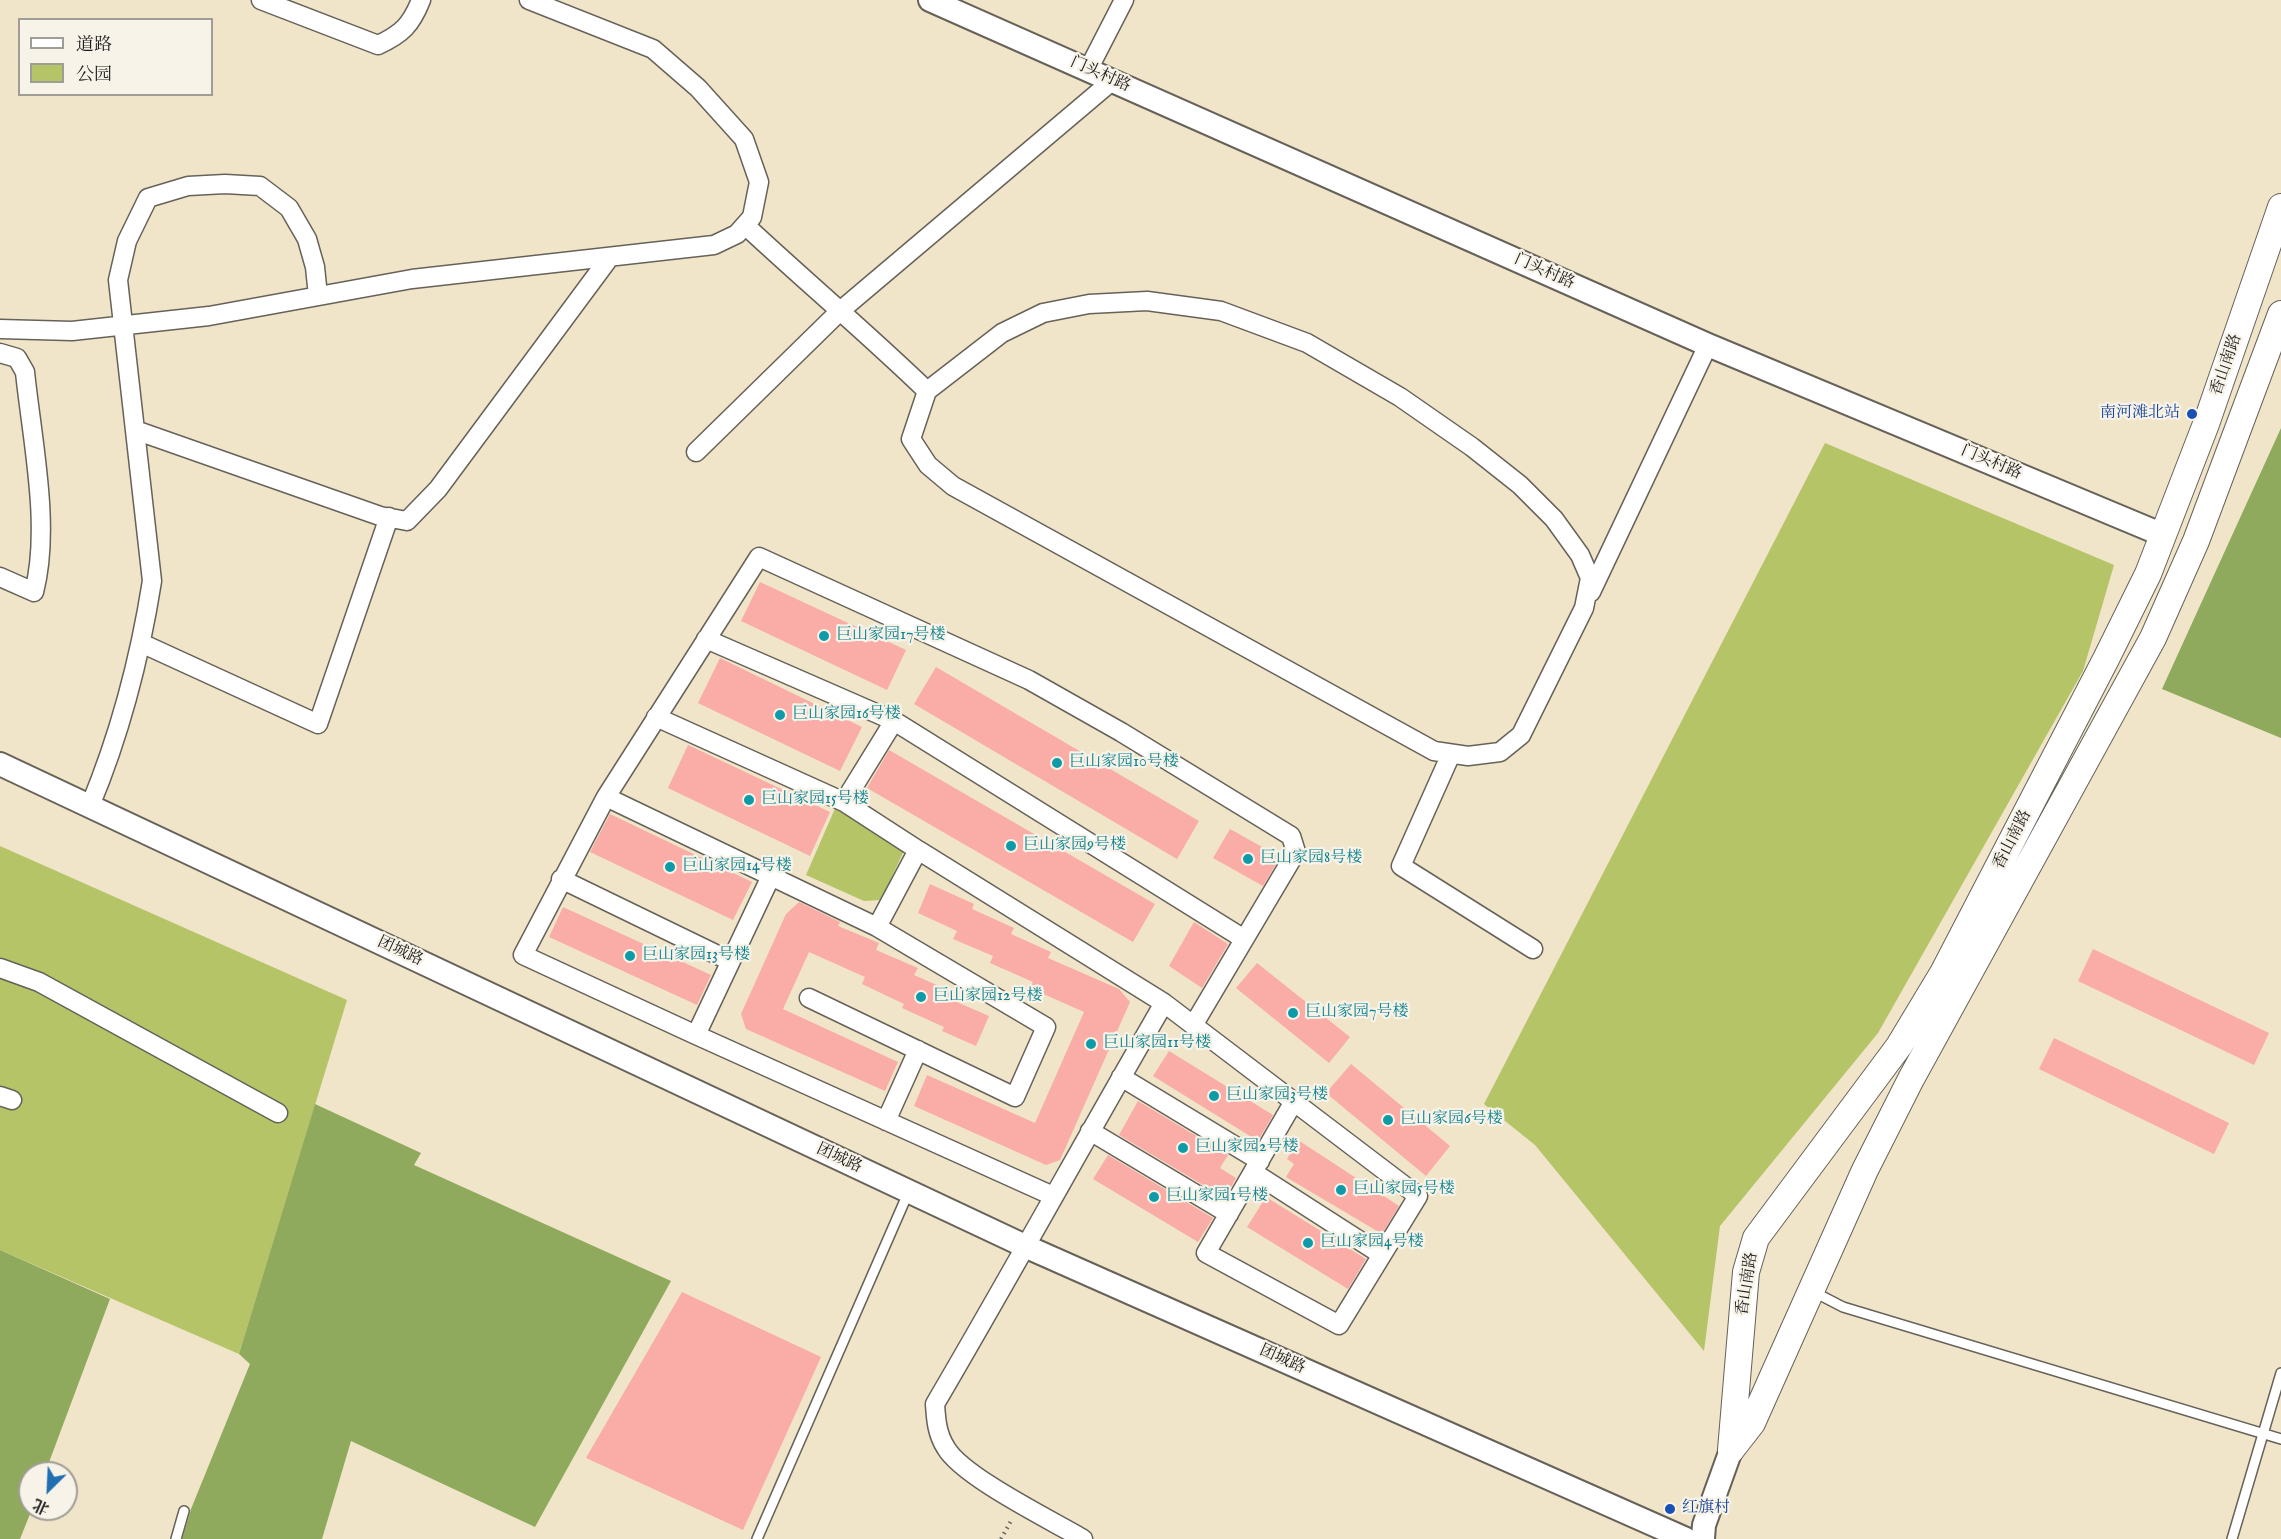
<!DOCTYPE html>
<html>
<head>
<meta charset="utf-8">
<style>
  body { margin:0 }
  #map { position:relative; width:2281px; height:1539px; overflow:hidden; background:#f0e4c9; font-family:"IM FELL English","Noto Serif SC",serif }
  canvas { display:block }
  .legend { position:absolute; left:18px; top:18px; width:195px; height:78px; box-sizing:border-box; background:#f7f3e8; border:2px solid #9f9d96; margin:0; padding:8px 10px; list-style:none; font-size:18px; color:#1c1c1c }
  .legend li { display:flex; align-items:center; gap:12px; height:30px }
  .legend b { width:30px; border:2px solid #9f9d96 }
  .north { position:absolute; left:18px; top:1461px; width:60px; height:60px; box-sizing:border-box; background:#f7f3e8; border:2px solid #9f9d96; border-radius:50%; rotate:204deg; font-size:16px; font-weight:700; line-height:24px; text-align:center; color:#1c1c1c }
  .north::after { content:''; display:block; margin:auto; width:21px; height:27px; background:#1f6fb2; clip-path:polygon(50% 0,100% 100%,50% 72%,0 100%) }
</style>
</head>
<body>
<div id="map">
<canvas width="2281" height="1539"></canvas>
<ul class="legend">
<li><b style="height:8px;background:#fff"></b>道路</li>
<li><b style="height:16px;background:#b4c467"></b>公园</li>
</ul>
<div class="north">北</div>
</div>
<script>
const context = document.querySelector('canvas').getContext('2d');
context.lineJoin = 'round';
function paint(path, color) { context.fillStyle = color; context.fill(path, 'evenodd'); }
function trace(path, color, width, dash) { context.strokeStyle = color; context.lineWidth = width; context.lineCap = dash ? 'butt' : 'round'; context.setLineDash(dash || []); context.stroke(path); }
function write(font, color, halo, rows, align = 'center') {
  context.font = font + ' "IM FELL English","Noto Serif SC",serif'; context.lineWidth = 4.5; context.setLineDash([]); context.textBaseline = 'middle'; context.strokeStyle = halo; context.fillStyle = color; for (const [text, x, y, turn = 0] of rows) {
    context.save(); context.translate(x, y); context.rotate((+turn || 0) * Math.PI / 180); context.textAlign = isNaN(turn) ? turn : align; if (halo) context.strokeText(text, 0, 0); context.fillText(text, 0, 0); context.restore();
  }
}
const green = new Path2D(`
  M1825,443L2114,565L2083,671L1878,1033L1720,1226L1704,1351L1535,1145L1484,1104Z
  M837,804L908,842L881,900L864,901L806,875Z
  M0,846L347,1000L239,1354L0,1250Z`);
const forest = new Path2D(`
  M2281,428V738L2162,689Z
  M315,1104L421,1153L414,1165L671,1281L535,1527L351,1441L322,1539H182L191,1509L250,1364L239,1354Z
  M0,1250L110,1299L45,1473H30L32,1509L20,1539H0Z`);
const building = new Path2D(`
  M760,582L906,650L887,690L741,621Z
  M720,658L862,727L840,771L698,703Z
  M936,667L1199,821L1177,859L914,704Z
  M688,745L830,812L810,856L668,788Z
  M889,750L1155,904L1133,942L867,788Z
  M610,814L752,882L733,920L590,852Z
  M1230,829L1280,857L1263,886L1213,858Z
  M930,884L974,904L972,909L1014,928L1011,934L1051,952L1048,958L1119,989L1130,1002L1060,1160L1046,1165L914,1106L927,1075L1035,1123L1084,1012L1030,988L1033,982L990,963L993,956L953,939L957,931L918,913Z
  M799,902L840,922L838,926L879,943L876,950L918,968L914,975L955,993L952,1000L989,1016L976,1046L942,1031L944,1027L902,1008L904,1004L862,984L865,977L809,952L783,1009L898,1062L885,1091L746,1029L741,1014L786,914Z
  M563,907L711,975L697,1005L549,937Z
  M1194,922L1228,944L1202,988L1169,966Z
  M2093,949L2269,1033L2254,1065L2078,981Z
  M1257,963L1350,1037L1329,1063L1236,988Z
  M2054,1038L2229,1123L2214,1154L2039,1069Z
  M1169,1051L1273,1115L1258,1141L1153,1076Z
  M1351,1064L1450,1146L1426,1176L1326,1093Z
  M1138,1101L1228,1155L1220,1168L1236,1178L1225,1198L1119,1135Z
  M1298,1140L1399,1206L1382,1234L1286,1177L1294,1164L1287,1159Z
  M1108,1155L1213,1218L1198,1242L1093,1179Z
  M1266,1197L1366,1259L1348,1289L1247,1227Z
  M682,1292L821,1357L743,1530L586,1458Z`);
const path = new Path2D(`
  M1001,1539L1012,1519`);
const service = new Path2D(`
  M1812,1291L1843,1307L2281,1439
  M176,1539L184,1511
  M757,1539L909,1191
  M2232,1539L2281,1373`);
const minor = new Path2D(`
  M261,0L378,45C402,34 411,25 421,0
  M1088,70L1124,0
  M745,225C805,281 868,334 927,391
  M1147,301L1221,311L1307,343L1400,397L1472,447L1520,485L1554,519L1580,555L1590,578L1584,608L1521,735L1500,752L1468,756L1434,751L953,486L928,465L911,439L927,391L1002,333L1043,313L1089,304Z
  M0,329L72,331L209,316L412,279L714,245L737,234L752,217L759,182L744,139L698,88L653,49L529,0
  M0,353L17,358L25,372C32,440 51,527 34,592L0,577
  M135,430L380,516L407,521L438,489L610,257
  M696,452L840,311L1112,81
  M1591,592L1708,345
  M706,639L894,721L1244,939
  M141,643L318,724L389,517
  M656,717L844,802L918,850
  M1451,754L1401,866L1533,949
  M606,797L759,557L1029,680L1121,732L1291,836L1296,852L1194,1024
  M844,802L894,721
  M90,806C120,734 140,657 152,581L118,280L127,241L148,198L188,186L225,184L260,186L289,208L307,239L315,267L318,296
  M771,876L696,1035L523,955L606,797L877,927
  M561,879L730,961
  M0,968L39,982L278,1113
  M809,998L1015,1097L1046,1027L877,927L918,850L1164,1003C1087,1136 1013,1271 935,1404C936,1420 937,1434 946,1448C963,1477 1051,1520 1083,1539
  M1164,1003L1418,1196L1339,1325L1206,1253L1293,1103
  M696,1035L1053,1196
  M1121,1077L1260,1161
  M0,1096L12,1100
  M886,1121L918,1050
  M1090,1131L1229,1214
  M1253,1172L1382,1255`);
const tertiary = new Path2D(`
  M930,0L1708,345L2163,535
  M0,764L1027,1247L1686,1539
  M1703,1539L1704,1525L1731,1450`);
const secondary = new Path2D(`
  M1731,1450L1746,1272L1756,1238L1899,1046L1943,973L2106,659L2148,574L2206,424L2281,207
  M1731,1450L1752,1423L1865,1170L1911,1079L2153,638L2196,541L2281,314`);
const markers = [
  [2192,414,6,"#1a4fb4"],
  [824,636,6,"#0f9aa8"],
  [780,715,6,"#0f9aa8"],
  [1057,763,6,"#0f9aa8"],
  [749,800,6,"#0f9aa8"],
  [1011,846,6,"#0f9aa8"],
  [1248,859,6,"#0f9aa8"],
  [670,867,6,"#0f9aa8"],
  [630,956,6,"#0f9aa8"],
  [921,997,6,"#0f9aa8"],
  [1293,1013,6,"#0f9aa8"],
  [1091,1044,6,"#0f9aa8"],
  [1214,1096,6,"#0f9aa8"],
  [1388,1120,6,"#0f9aa8"],
  [1183,1148,6,"#0f9aa8"],
  [1341,1190,6,"#0f9aa8"],
  [1154,1197,6,"#0f9aa8"],
  [1308,1243,6,"#0f9aa8"],
  [1670,1509,6,"#1a4fb4"]
];
const streetNames = [
  ["门头村路",1100,75,24],
  ["门头村路",1544,272,24],
  ["香山南路",2227,365,-71],
  ["门头村路",1991,463,23],
  ["香山南路",2013,840,-63],
  ["团城路",400,952,25],
  ["团城路",839,1159,25],
  ["香山南路",1748,1284,-81],
  ["团城路",1282,1360,24]
];
const transitNames = [
  ["南河滩北站",2180,414],
  ["红旗村",1682,1509,"left"]
];
const cultureNames = [
  ["巨山家园17号楼",836,636],
  ["巨山家园16号楼",792,715],
  ["巨山家园10号楼",1069,763],
  ["巨山家园15号楼",761,800],
  ["巨山家园9号楼",1023,846],
  ["巨山家园8号楼",1260,859],
  ["巨山家园14号楼",682,867],
  ["巨山家园13号楼",642,956],
  ["巨山家园12号楼",933,997],
  ["巨山家园7号楼",1305,1013],
  ["巨山家园11号楼",1103,1044],
  ["巨山家园3号楼",1226,1096],
  ["巨山家园6号楼",1400,1120],
  ["巨山家园2号楼",1195,1148],
  ["巨山家园5号楼",1353,1190],
  ["巨山家园1号楼",1166,1197],
  ["巨山家园4号楼",1320,1243]
];
paint(green, '#b4c467');
paint(forest, '#8faa5c');
paint(building, '#faaca7');
trace(service, '#666259', 12);
trace(minor, '#666259', 21);
trace(tertiary, '#666259', 26);
trace(secondary, '#666259', 28);
trace(path, '#666259', 4, [1.5, 4.5]);
trace(service, '#fff', 9);
trace(minor, '#fff', 18);
trace(tertiary, '#fff', 22);
trace(secondary, '#fff', 26);
for (const [x, y, r, color] of markers) { const dot = new Path2D(); dot.arc(x, y, r, 0, 2 * Math.PI); context.fillStyle = color; context.fill(dot); trace(dot, '#f7f3e8', 2); }
write('16px', '#1c1c1c', '#f7f3e8', streetNames);
write('16px', '#164399', '#f7f3e8', transitNames, 'right');
write('16px', '#0d838f', '#f7f3e8', cultureNames, 'left');
</script>
</body>
</html>
